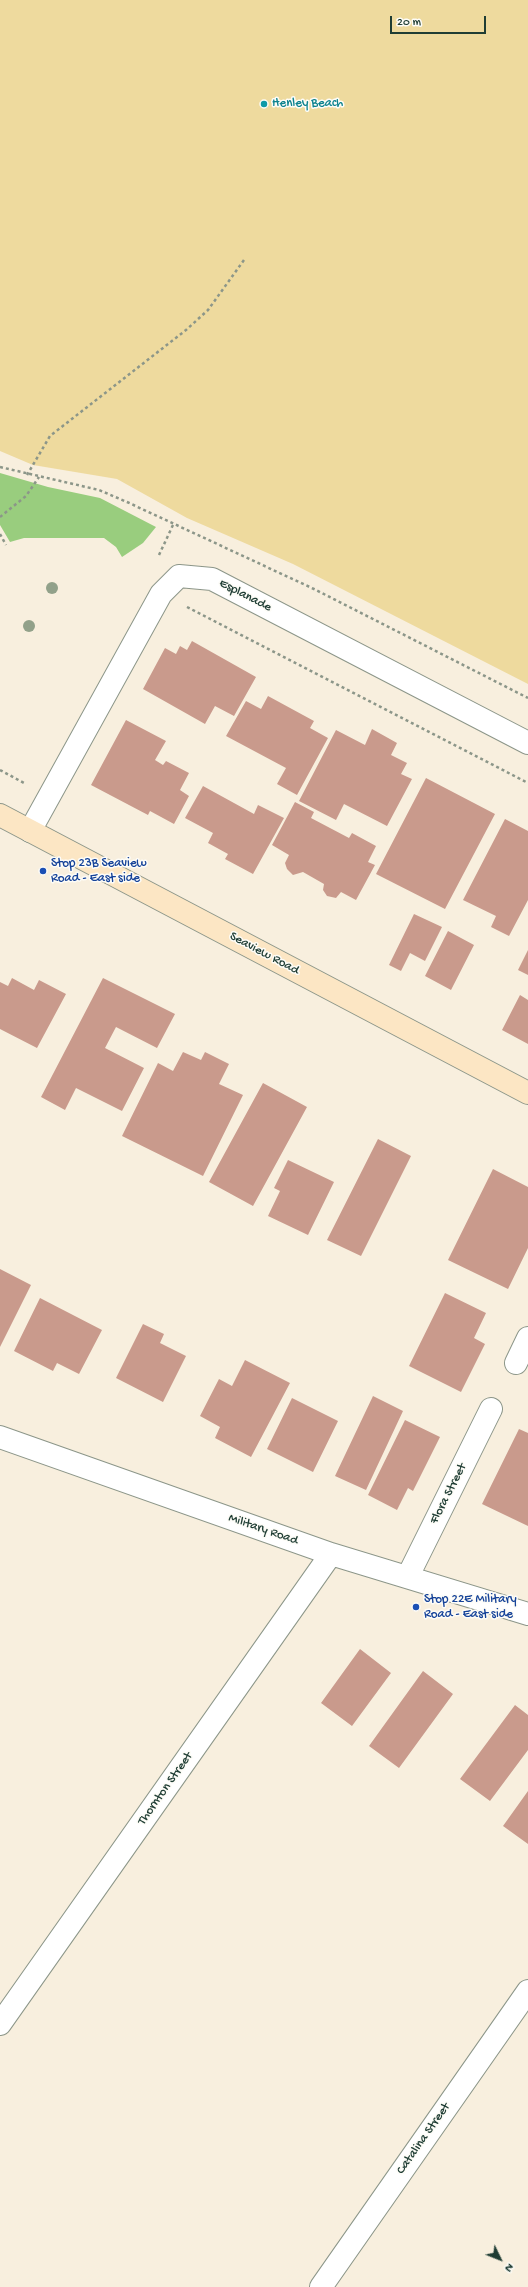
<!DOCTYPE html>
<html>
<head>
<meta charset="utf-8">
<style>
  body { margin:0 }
  #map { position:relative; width:528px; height:2287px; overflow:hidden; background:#f8efde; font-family:"Gochi Hand",sans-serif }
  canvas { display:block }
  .north { position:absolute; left:480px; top:2239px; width:40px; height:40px; -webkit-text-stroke:3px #fdfcf7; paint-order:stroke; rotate:133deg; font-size:11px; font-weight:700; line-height:16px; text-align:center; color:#1f3d34 }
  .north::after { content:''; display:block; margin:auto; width:14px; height:18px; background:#1f3d34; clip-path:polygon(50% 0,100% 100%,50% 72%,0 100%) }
  .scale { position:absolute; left:390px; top:16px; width:96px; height:18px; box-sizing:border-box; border:2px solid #1f3d34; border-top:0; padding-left:5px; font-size:12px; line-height:14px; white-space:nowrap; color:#1f3d34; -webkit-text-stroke:3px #fdfcf7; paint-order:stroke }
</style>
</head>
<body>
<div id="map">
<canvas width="528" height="2287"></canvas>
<div class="north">N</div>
<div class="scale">20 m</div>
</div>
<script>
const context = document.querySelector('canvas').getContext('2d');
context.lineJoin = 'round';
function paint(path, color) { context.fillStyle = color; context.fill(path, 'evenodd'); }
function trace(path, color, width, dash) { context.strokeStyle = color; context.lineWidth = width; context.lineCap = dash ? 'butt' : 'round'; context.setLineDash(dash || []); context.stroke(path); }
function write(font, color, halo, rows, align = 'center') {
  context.font = font + ' "Gochi Hand",sans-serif'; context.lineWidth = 3; context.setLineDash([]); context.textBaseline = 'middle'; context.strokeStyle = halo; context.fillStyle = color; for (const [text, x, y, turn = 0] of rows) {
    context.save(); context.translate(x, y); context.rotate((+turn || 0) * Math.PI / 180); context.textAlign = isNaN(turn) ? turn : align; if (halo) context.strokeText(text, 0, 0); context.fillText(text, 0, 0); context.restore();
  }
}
const green = new Path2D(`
  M0,473L48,487L100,498L156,527L143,543L122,557L116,547L104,538H24L10,542L0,525Z`);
const sand = new Path2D(`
  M0,0H528V684L293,564L187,518L117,479L33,465L0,451Z`);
const building = new Path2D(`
  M192,641L256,677L234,716L215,706L205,724L143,689L165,648L176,654L180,646L187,650Z
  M268,696L314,721L310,728L328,738L297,795L277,784L286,768L226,736L246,701L261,709Z
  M126,720L166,741L155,760L163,765L166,761L189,773L180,790L189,796L174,824L150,811L148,815L91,785Z
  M372,729L397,743L391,755L407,763L401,774L412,779L387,826L344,804L336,820L299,801L336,730L365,745Z
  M426,778L495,814L445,909L376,874Z
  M203,786L254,814L258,805L284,818L253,874L225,859L228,854L208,843L213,833L185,818Z
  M295,802L314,812L311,818L349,838L352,833L376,846L368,862L375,865L356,900L341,892L336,898L327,896L323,890L324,884L303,872L293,875L287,869L285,863L289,855L272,845Z
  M505,819L528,831V900L509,936L491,927L496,916L463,900Z
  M414,914L442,927L425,961L410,953L401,971L389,965Z
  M448,931L474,945L451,990L425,976Z
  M528,950V975L518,970Z
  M12,978L34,990L39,980L66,994L37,1048L0,1029V982L8,986Z
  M103,978L175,1014L157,1048L116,1027L105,1048L144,1068L122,1111L76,1088L65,1110L41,1097Z
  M520,995L528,1000V1044L502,1030Z
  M183,1052L201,1060L205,1052L229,1064L219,1084L243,1095L203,1176L122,1136L158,1063L173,1071Z
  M263,1083L307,1107L253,1206L209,1182Z
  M378,1139L411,1156L361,1256L327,1240Z
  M288,1160L334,1182L308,1235L268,1216L280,1191L274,1188Z
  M493,1169L528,1187V1248L508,1289L448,1260Z
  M0,1269L31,1285L0,1347Z
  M445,1293L486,1313L474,1338L485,1344L461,1392L409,1366Z
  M40,1298L102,1330L79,1374L57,1363L53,1371L14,1351Z
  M143,1324L164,1334L160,1343L186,1356L163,1402L116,1378Z
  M245,1360L290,1383L251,1457L215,1438L220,1427L200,1416L219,1379L232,1386Z
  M373,1396L403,1411L366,1490L335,1476Z
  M292,1398L338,1421L313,1472L267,1449Z
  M405,1420L440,1437L413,1491L408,1488L397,1510L368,1495Z
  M519,1429L528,1433V1526L482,1504Z
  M360,1649L391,1673L352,1726L321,1703Z
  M423,1671L453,1694L399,1768L369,1746Z
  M515,1705L528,1715V1750L490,1801L460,1779Z
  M528,1791V1844L503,1826Z`);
const path = new Path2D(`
  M0,467L99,490L127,502L314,589L528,698
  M27,475L50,436L186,330L208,310L244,260
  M0,517L26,496L39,477
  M0,534L6,545
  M159,555L173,525
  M187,607L528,783
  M0,770L24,783`);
const minor = new Path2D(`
  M30,831L161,594L179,576L212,579L528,743
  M516,1363L528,1338
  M0,1437L331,1554L528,1614
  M414,1578L409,1574L491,1409
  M0,2024L331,1554
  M321,2287L528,1991`);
const secondary = new Path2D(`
  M0,815L528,1093`);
const trees = [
  [52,588],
  [29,626]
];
const markers = [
  [264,104,4,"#0f9aa8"],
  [43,871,4,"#1a4fb4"],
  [416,1607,4,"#1a4fb4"]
];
const cultureNames = [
  ["Henley Beach",272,104]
];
const streetNames = [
  ["Esplanade",245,596,27],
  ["Seaview Road",264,954,28],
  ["Flora Street",449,1494,-63],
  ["Military Road",263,1530,19],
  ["Thornton Street",166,1789,-55],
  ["Catalina Street",424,2139,-55]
];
const transitNames = [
  ["Stop 23B Seaview",51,864],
  ["Road - East side",51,879],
  ["Stop 22E Military",424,1600],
  ["Road - East side",424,1615]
];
paint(green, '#99cd7e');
paint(sand, '#eeda9e');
paint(building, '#c99a8c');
trace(minor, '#8c9689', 24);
trace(secondary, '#8c9689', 24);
trace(path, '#8c9689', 2.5, [3, 3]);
trace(minor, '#fff', 22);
trace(secondary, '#fce6c4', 22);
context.fillStyle = '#92a18a';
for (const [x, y] of trees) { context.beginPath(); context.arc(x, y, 6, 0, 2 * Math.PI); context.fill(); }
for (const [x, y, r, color] of markers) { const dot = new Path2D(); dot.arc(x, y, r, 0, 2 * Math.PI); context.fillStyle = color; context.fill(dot); trace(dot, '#fdfcf7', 1.5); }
write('13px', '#0d838f', '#fdfcf7', cultureNames, 'left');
write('13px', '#1f3d34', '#fdfcf7', streetNames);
write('13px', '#164399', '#fdfcf7', transitNames, 'left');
</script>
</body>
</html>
